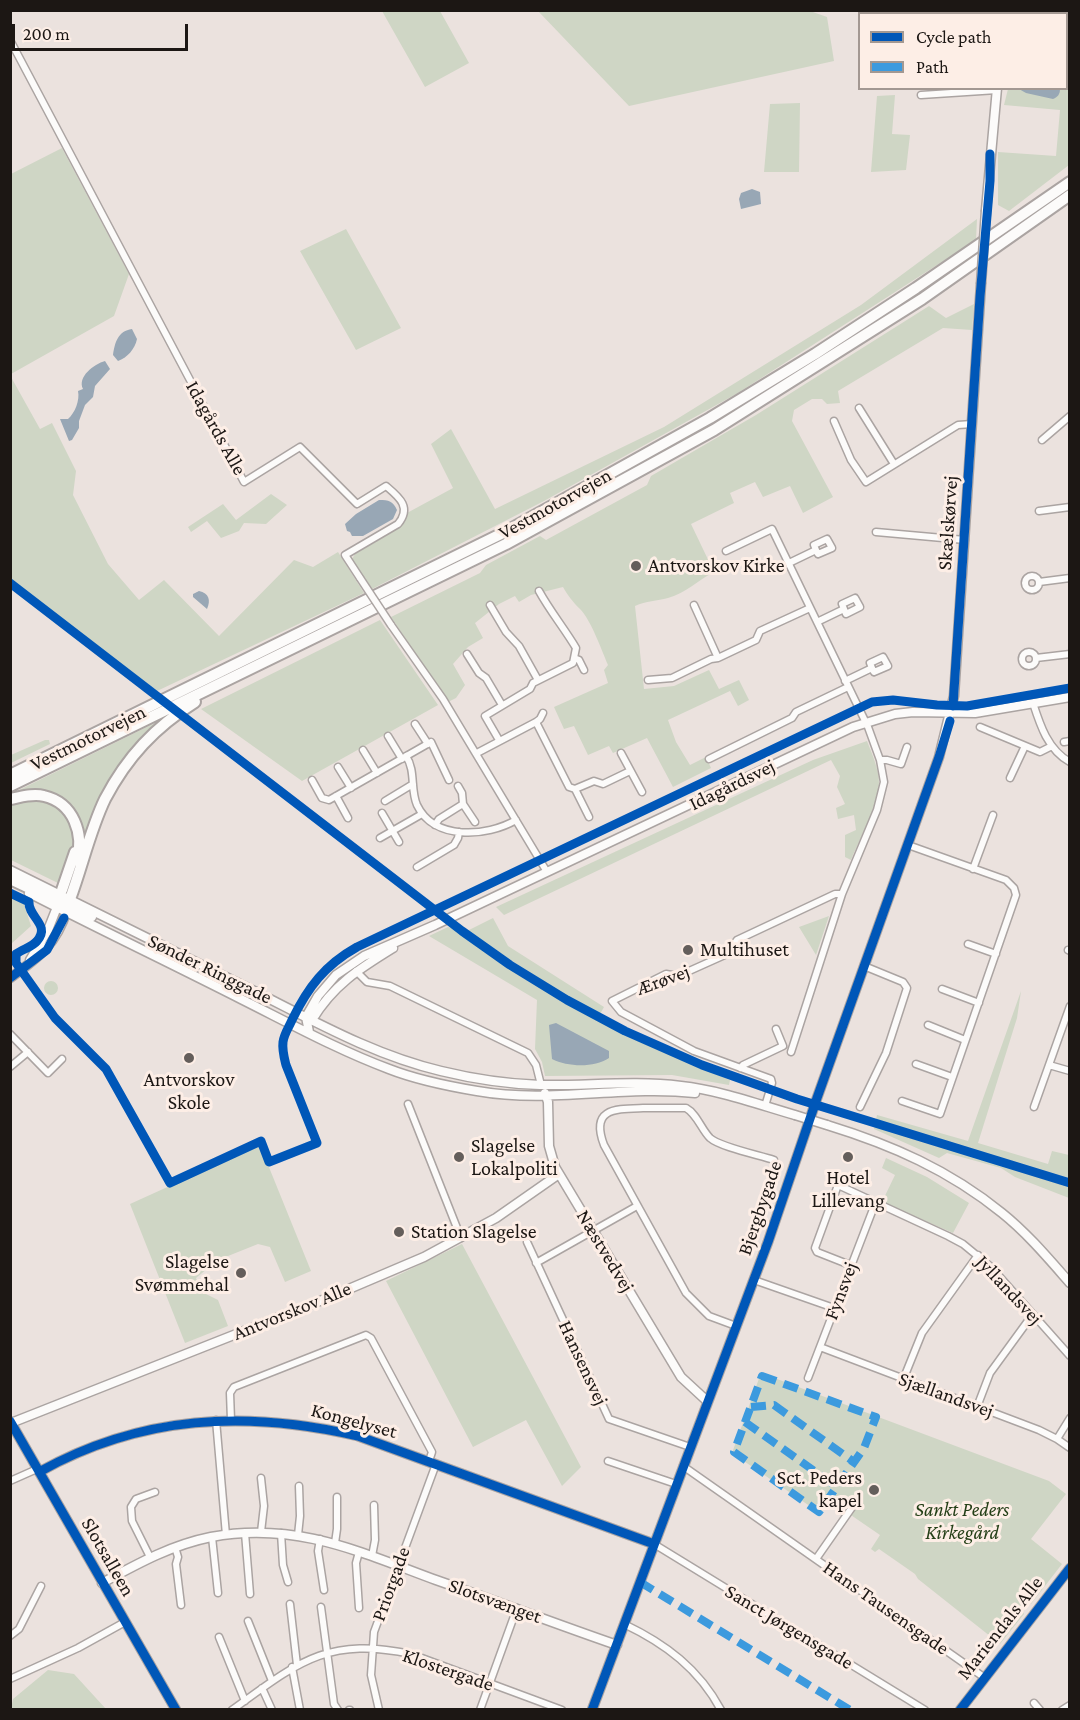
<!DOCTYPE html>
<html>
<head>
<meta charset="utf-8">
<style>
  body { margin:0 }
  #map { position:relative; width:1080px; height:1720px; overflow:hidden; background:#ebe2de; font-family:"Crimson Pro",serif }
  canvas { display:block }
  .frame { position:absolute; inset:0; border:12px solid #1c1714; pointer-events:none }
  .legend { position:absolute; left:858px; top:12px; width:210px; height:78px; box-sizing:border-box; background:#fdeee6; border:2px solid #a39892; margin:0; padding:8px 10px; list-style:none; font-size:18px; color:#1c1714 }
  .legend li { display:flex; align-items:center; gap:12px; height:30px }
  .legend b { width:30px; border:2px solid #a39892 }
  .scale { position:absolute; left:12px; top:24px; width:176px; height:27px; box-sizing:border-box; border:3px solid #1c1714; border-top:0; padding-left:8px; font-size:18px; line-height:21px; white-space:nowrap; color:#1c1714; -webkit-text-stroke:4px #fdeee6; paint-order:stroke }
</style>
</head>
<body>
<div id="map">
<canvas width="1080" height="1720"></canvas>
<div class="frame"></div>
<ul class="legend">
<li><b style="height:8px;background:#0057b8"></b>Cycle path</li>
<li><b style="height:8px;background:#3c9ade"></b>Path</li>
</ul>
<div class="scale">200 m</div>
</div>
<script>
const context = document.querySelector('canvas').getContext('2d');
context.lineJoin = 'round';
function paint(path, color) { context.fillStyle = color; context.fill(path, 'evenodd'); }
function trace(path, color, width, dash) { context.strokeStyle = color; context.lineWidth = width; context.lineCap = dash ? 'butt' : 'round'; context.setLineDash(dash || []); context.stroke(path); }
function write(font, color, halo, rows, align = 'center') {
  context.font = font + ' "Crimson Pro",serif'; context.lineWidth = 6; context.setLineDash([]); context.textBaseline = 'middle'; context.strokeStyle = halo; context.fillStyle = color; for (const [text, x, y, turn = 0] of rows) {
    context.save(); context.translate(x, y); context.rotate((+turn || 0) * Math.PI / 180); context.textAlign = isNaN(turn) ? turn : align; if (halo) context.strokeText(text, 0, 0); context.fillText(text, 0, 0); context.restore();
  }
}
const green = new Path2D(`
  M382,11H440L469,63L425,87Z
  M538,11H810L827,17L834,61L629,106Z
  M1025,11H1069V165L1009,211L998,205V152L1056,156L1060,110L1004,105L1008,89L1066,88V14L1023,13Z
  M895,95L892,134L910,135L906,170L871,172L877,96Z
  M800,103L799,172H764L770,104Z
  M62,148L129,274L114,316L11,374V174Z
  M977,219L976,240L738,393L544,501L372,589L352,559L355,554C367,546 406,528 407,513L453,488L431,444L451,429L495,509L664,427L861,305Z
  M346,229L401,328L356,350L300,251Z
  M974,304L972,330L943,328L838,391L840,403L827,404L822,399H812L794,410L792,421L833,497L803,513L790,486L763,497L755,482L730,493L734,503L691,524L714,572C698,580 686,593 668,598C657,601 646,601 635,606L644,689L674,686L709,670L719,689L739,680L749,700L738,706L730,691L668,720L676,742L690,765L706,757L711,768L673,787L647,738L613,753L609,746L588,755L574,726L564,729L554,707L608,683L604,670L608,665C602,651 591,620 580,609C573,602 568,596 563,587L531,595L519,602L515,596L499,604L475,623L483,638L468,647L453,664L465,685L456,698L448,702L391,617L480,573L486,565L540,536L546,540L647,485L651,476L756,415L929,306L946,318Z
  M11,377L40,429L52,423L76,471L73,495L108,564L139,600L164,580L219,636L294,560L313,567L338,552L364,593L157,691L11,579Z
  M271,494L287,505L266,524L244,523L239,531L221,538L207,521L191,532L188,527L223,504L236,520Z
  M380,620L438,705L302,781L201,709Z
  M161,720C141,736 124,756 111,779L81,855C83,835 83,823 71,807L11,794Z
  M45,740H49L50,744L11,763V755Z
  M867,741C872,754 879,769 879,783C878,806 860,838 851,860L845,857V835L856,830L854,815L838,819L836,808L845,804L837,787L840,776L831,760L504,915L496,907L813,760Z
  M34,800C56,802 77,819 75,844C74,857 65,872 60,884L11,860V804Z
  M11,897L24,904L31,926L11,944Z
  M829,916L816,955L799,927Z
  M493,918L508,946L604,1007L599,1016L568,998L467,931Z
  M448,927L452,928C496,958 540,990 587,1015C634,1040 682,1060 730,1080L729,1085L672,1075L545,1076L542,1062L535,1049L537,1000L429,936Z
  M44 988a7 7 0 1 1 14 0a7 7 0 1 1-14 0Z
  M1021,991L1017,1018L978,1143L1048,1164L1052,1151L1069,1155V1198L1015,1177L1001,1168L947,1153L939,1158L874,1129L877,1115L968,1141Z
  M260,1145L311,1271L285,1282L270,1247L258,1244L223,1258L222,1262L207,1269L196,1278L202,1292L218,1300L228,1326L185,1343L130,1204Z
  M886,1158L927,1177L969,1203L953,1233L882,1202L895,1175L882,1168Z
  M462,1244L581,1467L562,1486L526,1420L473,1447L386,1281Z
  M761,1373L1049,1481L1066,1494L1031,1539L1062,1564L1031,1604L1028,1603L1022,1610L1024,1614L1000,1644L918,1579L915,1574L879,1549L875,1552L871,1549L880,1535L845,1511L846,1510L830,1499L820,1513L732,1453Z
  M48,1670L74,1674L106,1709H11L13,1699Z`);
const water = new Path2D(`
  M1019,89H1060C1060,94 1058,97 1053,99L1026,93Z
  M752,189L760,192L761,204L741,209L739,199L741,193Z
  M132,329L137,339C135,349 127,358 118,361L113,355C115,342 118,331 132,329Z
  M105,361L110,369L95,386L93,397L85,405L79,421V428L72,440L69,441L60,419H68C75,413 80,400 78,391L83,389C77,377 94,364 105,361Z
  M379,500C389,500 393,501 397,510L393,519L363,536H352L350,532L347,531L345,524L356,514Z
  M199,591C209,593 211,600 207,609L193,597V594Z
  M556,1023L609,1051V1058C594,1068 568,1067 552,1059L549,1025Z`);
const street = new Path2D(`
  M10,40L244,482L300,447L357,504L386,486C399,497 412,507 398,524L345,555L360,578
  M921,95L997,90
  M859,408L894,464
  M834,421L851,460L866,482L958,425L972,424
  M1042,440L1070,416
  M1039,511L1070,507
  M876,532L965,540
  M726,551L772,529L868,727L880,760L884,782L877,810L842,894L791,1052
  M789,563L816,550L818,554L832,548L827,539L814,545L816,550
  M1025 583a7 7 0 1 1 14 0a7 7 0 1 1-14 0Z
  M1039,582L1070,578
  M490,605L506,632L519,646L538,680
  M694,605L718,658
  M817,622L844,609L846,614L860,607L855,598L842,604L844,609
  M391,625L443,699L547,872
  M1022 659a7 7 0 1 1 14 0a7 7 0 1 1-14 0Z
  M467,654L479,673L486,678L502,705
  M574,658L579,660L584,670
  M1036,658L1070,654
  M648,680L672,678L711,659L718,658L756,640L760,631L810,608
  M845,681L872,668L874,672L888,666L883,657L870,663L872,668
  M1033,703C1040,725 1048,750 1070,762
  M536,722L569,787L575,789L594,781L603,784L630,771
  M415,724L428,744
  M980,727L1040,752L1052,746
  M388,736L402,759
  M499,740L485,716L530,689L533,683L573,663L576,648C564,628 550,611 539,591
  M1064,742L1070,741
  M363,750L377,773
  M477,753L536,722L540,719L543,713
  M621,753L642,792
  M406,756C416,771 410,789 417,805C434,841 487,837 516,820
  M709,759L792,718L796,712L848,687
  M880,760H887L901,764L907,747
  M338,767L351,788
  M1010,778L1025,746
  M312,780L322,798L329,800L431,742L449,780
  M458,786L462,793L463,804L475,822
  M575,789L589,817
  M336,796L348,818
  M385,801L413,784
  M382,813L399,842
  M435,825L439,819L463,804
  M380,838L422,814
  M417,867L454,845L458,838L459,832
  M973,869L993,815
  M968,944L996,954
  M1068,950L1070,951
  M356,971L367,982L390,986L528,1053L536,1065L541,1085
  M942,989L979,1003
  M928,1025L965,1040
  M10,1034L48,1073L62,1059
  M916,1064L952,1077
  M1049,1065L1070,1071
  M10,1067L28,1052
  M740,1068L743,1065L783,1046L776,1029
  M902,1101L940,1114L1016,895L1014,888L1006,880L908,845
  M408,1104L461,1238
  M765,1106L772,1083L771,1079L694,1051L621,1012L612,1001L666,974L678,976L727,954L737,940L835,894H842
  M860,1107L886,1053L907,988L903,982L864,966
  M1034,1107L1070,1006
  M527,1242L609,1419L690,1447
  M536,1263L637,1206
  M850,1265L817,1252L815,1248L838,1185L948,1236L963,1244L991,1267L1070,1356
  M754,1280L834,1308
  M736,1326L709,1316L686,1293L604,1145C590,1108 615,1109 643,1108C657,1108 672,1108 686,1108C697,1114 701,1129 710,1138C720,1147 759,1155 774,1160
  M820,1347L1039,1430L1057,1439L1070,1448
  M808,1378L875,1204
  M903,1380L922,1333L978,1255
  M977,1407L990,1373L1033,1314
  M216,1420L226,1535
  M231,1420L230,1393L234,1387L366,1335L371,1338L432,1452L429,1461
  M1057,1439L1070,1418
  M608,1461L676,1484
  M683,1466L985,1678
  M10,1481L37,1469
  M261,1532L264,1506L261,1478
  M245,1533L250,1594
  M281,1533L283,1565L288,1582
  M298,1535L300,1516L299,1486
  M212,1537L218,1593
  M320,1539L318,1551L324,1590
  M335,1543L337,1529V1497
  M654,1544L925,1710
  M175,1547L178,1557L176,1564L181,1605
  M372,1556L375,1540L374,1505
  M150,1557L132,1521L131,1507L136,1499L155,1492
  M816,1559L853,1506
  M290,1604L297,1665
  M321,1607L334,1704L338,1710
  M359,1608L356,1563L359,1552
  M248,1621L272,1681
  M624,1624C666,1644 699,1669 721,1710
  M10,1636L19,1629L41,1586
  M219,1637L245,1701
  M292,1667L300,1710
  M10,1679L78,1648L125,1622
  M262,1688L272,1710
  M1034,1703L1040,1710
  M232,1710C297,1663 327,1636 411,1654L562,1710
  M349,1710H350
  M379,1710L371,1675L374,1632L436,1464
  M480,1710L517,1608
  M1062,1710L1070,1705`);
const secondary = new Path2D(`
  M1011,14L1012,10
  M986,210L997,88
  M10,870C90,910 170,950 250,989C312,1020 373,1055 441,1071C474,1079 507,1084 540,1085C587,1086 634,1080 681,1086C719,1090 757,1104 795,1115
  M29,893C99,929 170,963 241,999C289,1023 338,1050 389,1069C417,1080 447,1086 477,1091C550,1104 622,1085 695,1093
  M57,907L68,906L92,917
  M30,960L48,930L59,902
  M10,978C38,958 57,944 67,909
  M312,1020C333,985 359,969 393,948
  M309,1032L306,1017L318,996L336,975L364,956L435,925L853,727L895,714L913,712L975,713L1070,697
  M545,1093L548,1102L549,1146L555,1167L681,1377L707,1401
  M827,1125C892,1145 949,1170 1002,1213C1027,1233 1048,1258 1070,1283
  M10,1421L176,1710
  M11,1423L330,1297L424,1257L496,1218L559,1174
  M39,1472C141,1415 246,1410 358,1436L654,1544
  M102,1583C137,1564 171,1545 211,1537C295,1521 360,1552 436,1580C496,1601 556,1624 617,1645
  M592,1710L768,1242L817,1098L939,757L954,696L981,284
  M960,1710L1070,1568`);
const highway = new Path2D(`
  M10,775L505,532L710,418L815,354L916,288L1070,182
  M10,786L506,544L714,430L922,299L1070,195
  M10,799C21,797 33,793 44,796C74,803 84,834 77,861
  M10,879L59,902H64L70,899C82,867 90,830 105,799C127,757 155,727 195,702
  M62,890L75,852`);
const streetBridge = new Path2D(`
  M360,578L391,625`);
const secondaryBridge = new Path2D(`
  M981,284L986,210
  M795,1115L827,1125`);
const quiet = new Path2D(`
  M762,1376L876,1417L864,1448L819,1512L734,1452Z
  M751,1407L774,1405L854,1462
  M745,1422L837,1487
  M640,1582L850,1710`);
const cycleway = new Path2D(`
  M10,583L462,931L510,965L567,1000L625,1031L702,1065L797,1099L1070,1183
  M953,706L980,297L990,181V154
  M10,893L29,902C28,917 51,925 37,941C32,947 23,949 16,954V963L55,1018L106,1069L170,1183L261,1141L269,1162L317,1143L286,1065C284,1057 282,1050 283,1042C284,1034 289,1027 292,1020C308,987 325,965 357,947L872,702L893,700L937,705L967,706L1070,688
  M10,978L47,950L64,918
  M10,1421L176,1710
  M39,1472C141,1415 246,1410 358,1436L654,1544
  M592,1710L768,1242L817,1098L939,757L950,721
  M960,1710L1070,1568`);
const markers = [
  [636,566,6,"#645e5b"],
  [688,950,6,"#645e5b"],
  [189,1058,6,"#645e5b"],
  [459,1157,6,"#645e5b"],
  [848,1157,6,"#645e5b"],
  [399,1232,6,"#645e5b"],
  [241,1273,6,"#645e5b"],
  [874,1490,6,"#645e5b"]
];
const streetNames = [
  ["Idagårds Alle",216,428,61],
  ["Vestmotorvejen",555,504,-29],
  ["Skælskørvej",948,523,-86],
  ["Vestmotorvejen",88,738,-26],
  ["Idagårdsvej",732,785,-26],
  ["Sønder Ringgade",210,969,26],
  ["Ærøvej",663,980,-20],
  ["Bjergbygade",760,1208,-71],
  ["Næstvedvej",605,1251,59],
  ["Jyllandsvej",1009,1290,47],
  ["Fynsvej",841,1291,-69],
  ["Antvorskov Alle",292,1311,-22],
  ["Hansensvej",583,1363,65],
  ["Sjællandsvej",946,1395,20],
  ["Kongelyset",354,1421,15],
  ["Slotsalleen",108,1557,60],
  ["Priorgade",391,1584,-70],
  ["Slotsvænget",495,1601,20],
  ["Hans Tausensgade",886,1608,35],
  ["Sanct Jørgensgade",789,1627,31],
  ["Mariendals Alle",1000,1628,-52],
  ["Klostergade",448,1670,19]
];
const poiNames = [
  ["Antvorskov Kirke",648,566],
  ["Multihuset",700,950],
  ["Antvorskov",189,1080,"center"],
  ["Skole",189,1103,"center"],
  ["Slagelse",471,1146],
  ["Lokalpoliti",471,1169],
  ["Hotel",848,1178,"center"],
  ["Lillevang",848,1201,"center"],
  ["Station Slagelse",411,1232],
  ["Slagelse",229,1262,"right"],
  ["Svømmehal",229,1285,"right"],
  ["Sct. Peders",862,1478,"right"],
  ["kapel",862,1501,"right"]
];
const parkNames = [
  ["Sankt Peders",962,1510],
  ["Kirkegård",962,1533]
];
paint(green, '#cfd6c5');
paint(water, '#98a7b5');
trace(street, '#aba4a2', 9);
trace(secondary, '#aba4a2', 11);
trace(highway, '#aba4a2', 14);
trace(street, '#fcfbfa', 6);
trace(secondary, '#fcfbfa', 8);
trace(highway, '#fcfbfa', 10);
trace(streetBridge, '#aba4a2', 9, []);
trace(secondaryBridge, '#aba4a2', 11, []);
trace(streetBridge, '#fcfbfa', 6);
trace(secondaryBridge, '#fcfbfa', 8);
trace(quiet, '#3c9ade', 8, [15, 8]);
trace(cycleway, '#0057b8', 9);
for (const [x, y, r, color] of markers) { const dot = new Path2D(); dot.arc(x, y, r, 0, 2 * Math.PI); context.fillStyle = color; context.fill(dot); trace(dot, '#fdeee6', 2); }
write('20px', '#1c1714', '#fdeee6', streetNames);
write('20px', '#1c1714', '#fdeee6', poiNames, 'left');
write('italic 20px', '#243f17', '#fdeee6', parkNames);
</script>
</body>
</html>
